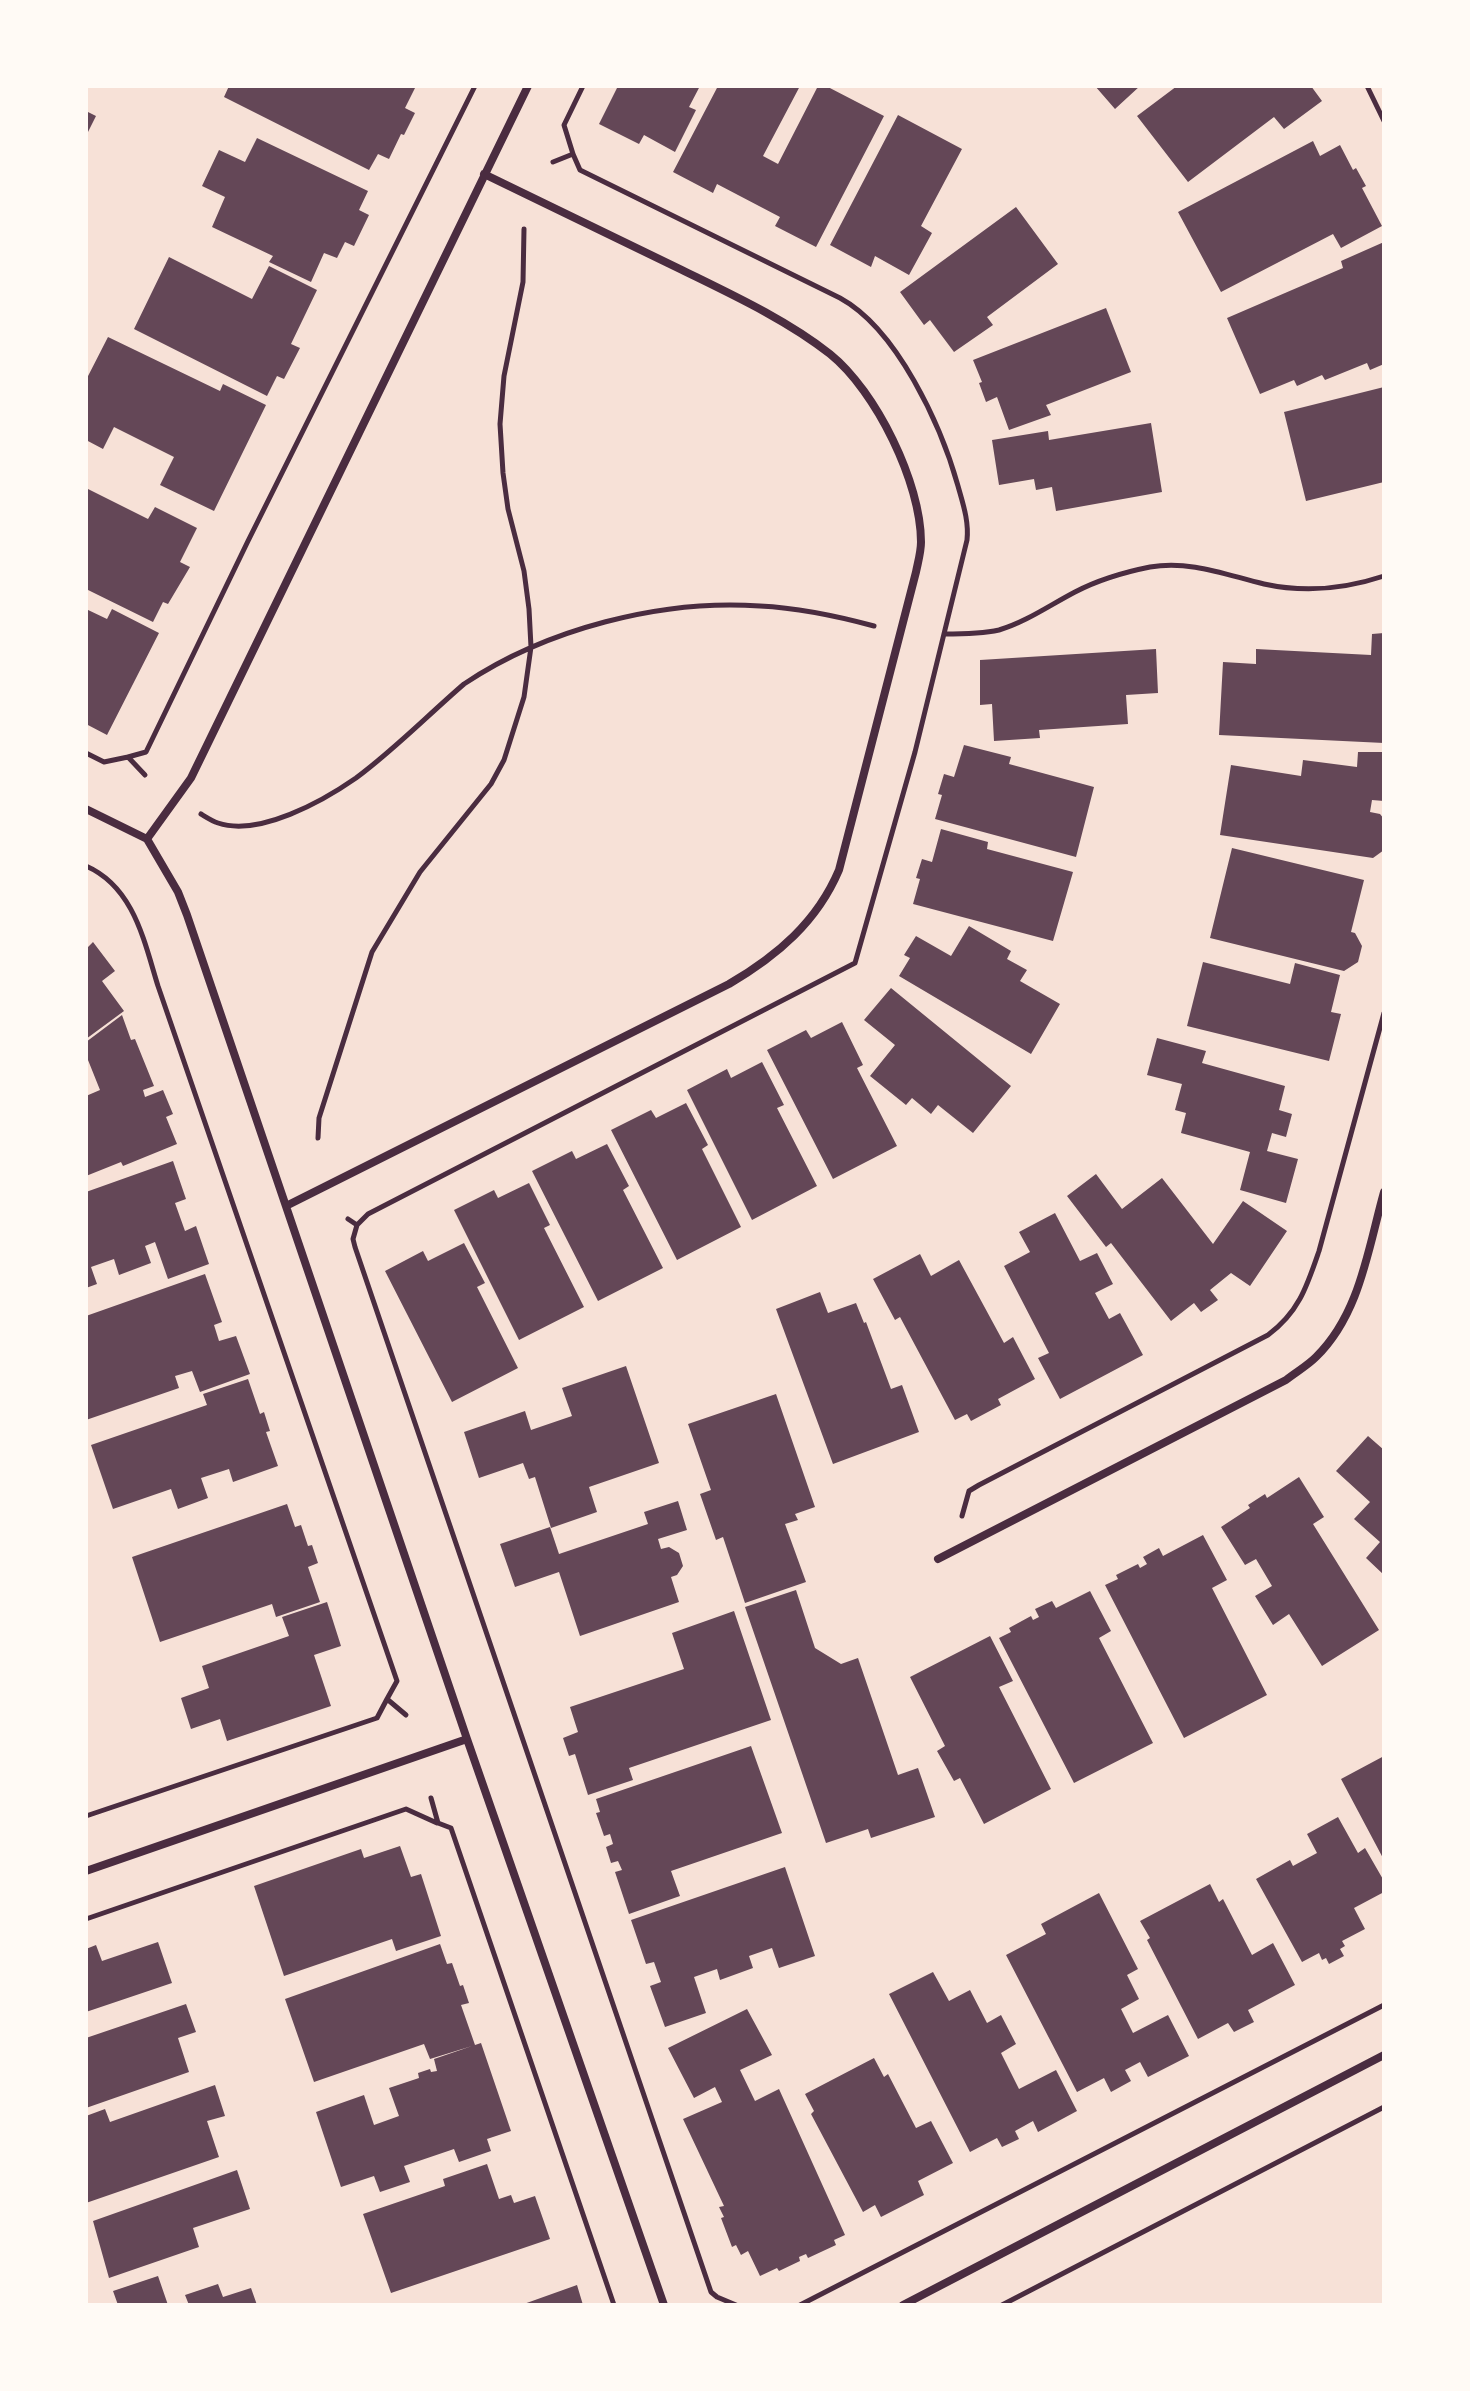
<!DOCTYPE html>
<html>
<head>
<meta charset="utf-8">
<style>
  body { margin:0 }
  #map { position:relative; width:1470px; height:2391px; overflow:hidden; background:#f7e1d7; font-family:"Fira Sans",sans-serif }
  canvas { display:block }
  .frame { position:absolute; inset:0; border:88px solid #fffaf5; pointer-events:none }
</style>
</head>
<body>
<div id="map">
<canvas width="1470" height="2391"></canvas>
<div class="frame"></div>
</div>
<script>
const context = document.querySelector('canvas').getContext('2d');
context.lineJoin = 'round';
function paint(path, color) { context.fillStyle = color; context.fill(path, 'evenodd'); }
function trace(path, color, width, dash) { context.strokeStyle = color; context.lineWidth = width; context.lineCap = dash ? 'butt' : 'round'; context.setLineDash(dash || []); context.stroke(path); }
const building = new Path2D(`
  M229,86H416L405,108L415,113L404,135L401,134L389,159L378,154L369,170L224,97Z
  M618,86H700L689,107L696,110L675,152L644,135L639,144L599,124Z
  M718,86H800L763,156L778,164L818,86H826L884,116L816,247L775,226L780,217L717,184L713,193L673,172Z
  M1095,86H1140L1115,109Z
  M1177,86H1311L1322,101L1284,129L1274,117L1188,182L1137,116Z
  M86,111L96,116L86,136Z
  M898,115L962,149L921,226L932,233L909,275L875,256L871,267L830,245Z
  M257,138L368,191L359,210L369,215L354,246L345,242L337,258L324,253L311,282L269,262L273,256L212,227L225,197L202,186L219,150L245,162Z
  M1313,141L1320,156L1340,145L1353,170L1356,168L1366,186L1362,188L1382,226L1341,248L1333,234L1221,292L1178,212Z
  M1016,207L1058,264L987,317L993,325L954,352L930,320L924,325L900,292Z
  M1384,242V364L1370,370L1367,363L1325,380L1322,375L1297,386L1294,380L1260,394L1227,318L1343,268L1341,261Z
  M169,257L252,299L269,266L317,290L291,344L300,348L284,379L277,376L267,396L134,329Z
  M1106,308L1131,372L1046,405L1051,415L1009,430L997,397L986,402L979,383L982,382L973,360Z
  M108,337L220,391L223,384L266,405L214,511L160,485L174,457L114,427L103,449L86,440V380Z
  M1384,387V482L1306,501L1284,412Z
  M1151,423L1162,492L1056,511L1052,487L1036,490L1034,479L999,485L992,440L1048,431L1049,440Z
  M86,488L148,519L155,507L197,528L180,562L190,567L168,604L163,602L153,622L86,589Z
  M86,609L107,619L112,609L159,633L107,735L86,724Z
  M1384,633V743L1219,735L1223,662L1256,664V649L1371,655L1372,634Z
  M1156,649L1158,693L1126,695L1128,724L1039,730L1040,738L994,741L992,704L980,705V660Z
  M964,745L1011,757L1009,764L1094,787L1076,857L935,819L942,795L938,794L944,774L954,777Z
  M1358,752H1384V801L1372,800L1370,812L1380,814L1384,819V850L1373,858L1220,835L1231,765L1301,776L1303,760L1357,767Z
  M941,829L988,842L987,849L1073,872L1053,941L913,904L920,879L916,878L922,859L932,862Z
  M1232,848L1364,880L1351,932L1355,933L1362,946L1358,962L1344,971L1210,938Z
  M969,926L1011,951L1007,959L1027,970L1020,981L1060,1004L1031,1054L899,976L910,958L904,955L916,936L951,956Z
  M93,942L115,971L102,981L124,1011L86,1039V949Z
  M1203,962L1290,984L1295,963L1340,975L1331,1012L1341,1014L1329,1061L1187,1026Z
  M891,988L1011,1086L973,1133L938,1105L931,1114L912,1098L906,1105L870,1076L895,1045L864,1020Z
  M122,1015L131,1040L135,1039L154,1086L143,1090L145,1097L163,1090L173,1114L166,1117L177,1144L123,1166L121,1162L86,1176V1096L100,1090L86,1055V1042Z
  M842,1022L863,1065L857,1068L897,1146L833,1179L767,1050L806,1030L811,1038Z
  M1157,1038L1206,1051L1202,1063L1285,1086L1279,1110L1292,1114L1286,1137L1272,1133L1267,1151L1298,1159L1286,1203L1240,1190L1250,1152L1181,1133L1186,1113L1175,1110L1182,1084L1147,1075Z
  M762,1062L784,1105L777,1108L817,1186L752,1220L687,1090L727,1069L731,1078Z
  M686,1103L708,1145L702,1149L741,1227L677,1260L611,1130L651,1110L656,1118Z
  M607,1144L629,1186L623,1190L663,1268L598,1301L532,1171L572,1151L576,1159Z
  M173,1161L186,1199L175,1203L185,1231L196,1226L209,1264L168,1279L155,1242L145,1246L151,1263L119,1275L114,1259L91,1267L97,1284L86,1288V1192Z
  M1096,1174L1122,1209L1162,1178L1213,1244L1243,1201L1287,1231L1250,1286L1231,1273L1210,1290L1218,1300L1201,1312L1194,1303L1171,1321L1111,1243L1106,1247L1067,1196Z
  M529,1183L550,1225L544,1228L584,1307L519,1340L454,1210L494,1190L498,1198Z
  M1055,1213L1080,1261L1097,1253L1113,1284L1095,1293L1109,1319L1120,1313L1143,1355L1060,1399L1038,1358L1049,1353L1004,1266L1030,1252L1019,1232Z
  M464,1243L485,1283L477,1287L518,1368L452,1402L385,1271L423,1251L428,1261Z
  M920,1254L931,1276L959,1260L1004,1343L1013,1337L1035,1379L998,1399L1001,1405L971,1421L967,1414L955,1420L900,1317L895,1320L873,1279Z
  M205,1274L222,1322L214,1325L219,1341L236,1336L250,1374L200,1392L192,1371L175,1376L179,1388L86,1420V1316Z
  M820,1292L828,1313L856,1303L864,1323L866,1322L891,1389L902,1385L919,1432L833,1464L776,1309Z
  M626,1366L659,1463L589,1487L597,1512L551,1528L535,1477L529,1479L523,1463L479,1478L464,1432L525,1411L531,1430L572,1416L562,1388Z
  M248,1379L260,1414L264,1412L270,1431L266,1432L278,1466L233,1482L229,1469L201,1478L208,1498L178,1509L171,1489L113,1509L91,1445L207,1405L203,1394Z
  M776,1394L815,1507L795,1514L798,1520L785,1524L806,1582L745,1603L723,1537L716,1540L700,1494L711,1490L688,1424Z
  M1368,1436L1384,1450V1575L1366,1558L1380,1542L1354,1519L1370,1502L1336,1471Z
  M1299,1477L1324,1517L1313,1524L1379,1630L1322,1666L1289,1614L1273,1625L1255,1596L1272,1586L1256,1559L1245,1565L1221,1527L1250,1508L1248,1505L1265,1494L1267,1498Z
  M678,1501L687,1530L658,1539L661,1549L669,1547L679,1553L683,1566L677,1575L671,1577L679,1602L580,1636L559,1572L515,1587L500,1544L550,1527L559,1554L648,1524L644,1512Z
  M287,1504L295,1527L301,1525L308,1546L312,1545L318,1563L308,1567L320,1602L276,1617L272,1604L160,1642L132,1557Z
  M1203,1535L1227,1580L1212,1588L1267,1695L1184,1738L1105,1585L1118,1579L1116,1575L1138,1564L1140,1568L1147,1564L1143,1557L1159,1548L1163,1556Z
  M796,1590L815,1648L841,1664L858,1658L898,1775L918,1768L935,1817L871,1838L868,1829L826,1843L745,1607Z
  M1090,1591L1111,1631L1099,1638L1153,1743L1074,1783L999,1638L1011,1632L1009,1628L1031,1616L1033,1620L1039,1617L1035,1609L1052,1601L1056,1608Z
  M327,1602L341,1646L314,1655L331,1706L227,1741L220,1719L191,1729L181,1698L209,1688L202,1666L289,1636L282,1617Z
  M734,1611L771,1720L629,1768L633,1780L588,1795L575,1754L569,1756L563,1738L578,1732L570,1707L684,1669L672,1633Z
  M990,1636L1013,1681L999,1687L1051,1789L984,1824L960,1778L954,1781L937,1751L945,1746L910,1677Z
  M751,1746L782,1833L671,1871L680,1896L629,1914L615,1872L622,1870L618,1861L611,1863L606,1847L613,1844L610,1834L604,1836L596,1813L600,1812L596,1799Z
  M1384,1756V1860L1341,1779Z
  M1338,1817L1358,1853L1365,1848L1384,1881V1892L1354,1908L1365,1929L1342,1941L1345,1946L1340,1949L1344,1956L1329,1964L1326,1958L1322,1960L1319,1953L1302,1962L1256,1879L1290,1860L1293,1866L1317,1853L1307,1834Z
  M400,1846L411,1877L421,1874L441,1936L396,1951L392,1939L284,1976L254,1886L361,1849L364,1858Z
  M785,1867L815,1956L779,1968L772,1948L749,1956L753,1968L720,1980L717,1969L694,1977L706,2013L665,2027L650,1986L661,1982L654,1962L646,1964L631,1920Z
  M1210,1884L1219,1902L1223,1899L1252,1955L1273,1943L1295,1985L1248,2010L1254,2022L1234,2032L1228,2023L1198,2039L1147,1940L1150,1938L1140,1921Z
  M1099,1893L1138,1969L1127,1975L1139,1999L1121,2009L1133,2033L1168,2015L1189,2056L1148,2077L1140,2062L1125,2070L1131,2081L1111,2092L1104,2078L1077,2092L1006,1955L1046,1934L1041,1924Z
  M158,1942L172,1983L86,2012V1949L96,1945L102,1961Z
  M440,1944L447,1964L452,1963L460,1986L463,1985L469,2003L461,2005L475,2045L481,2043L511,2131L487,2139L491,2151L459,2162L454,2149L404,2166L410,2182L380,2192L374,2176L341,2187L316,2112L364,2095L374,2125L399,2116L389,2088L419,2078L418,2073L430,2069L431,2072L437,2071L434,2059L472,2046L430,2059L424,2044L314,2082L285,1999Z
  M933,1972L949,2001L970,1990L987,2023L1001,2015L1016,2044L1001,2053L1019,2089L1056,2070L1077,2111L1038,2132L1033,2121L1015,2131L1019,2139L1002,2147L997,2138L970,2152L889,1994Z
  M186,2004L196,2032L178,2038L189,2072L86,2108V2038Z
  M747,2009L772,2055L740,2070L755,2101L779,2089L845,2235L834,2240L836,2245L808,2258L806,2254L799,2257L800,2261L779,2271L777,2268L760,2276L748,2251L741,2255L736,2245L732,2247L721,2218L724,2217L719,2207L724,2206L683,2119L722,2102L715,2087L694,2098L668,2048Z
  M874,2058L884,2077L888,2074L916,2128L931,2121L953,2163L918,2181L924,2195L881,2217L875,2205L863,2212L811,2114L814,2111L805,2094Z
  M215,2085L225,2116L207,2121L219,2157L86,2203V2116L105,2109L110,2122Z
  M487,2164L499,2199L511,2195L514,2203L535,2196L550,2239L391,2293L363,2214L445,2186L443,2179Z
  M237,2170L250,2209L193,2228L199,2247L109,2278L93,2221Z
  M158,2276L168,2305H118L113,2291Z
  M218,2284L223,2297L251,2288L257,2305H189L185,2295Z
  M577,2285L583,2305H521Z`);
const path = new Path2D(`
  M1367,86L1384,121
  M573,154L564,125L583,86
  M944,634C962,634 981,634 999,630C1026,622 1050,605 1075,592C1098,580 1125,572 1150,567C1190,560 1226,575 1264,584C1305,593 1345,589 1384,576
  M86,753L104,762L128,757L145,775
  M128,757L146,752L248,541L475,86
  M201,814C206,817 212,821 218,823C259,837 323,801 356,778C394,750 428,715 464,684C546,629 661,599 760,606C799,608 837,616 874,626
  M86,866C134,887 144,941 158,986L397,1681L387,1699L406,1715
  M318,1138L319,1118L372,952L420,872L491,784L504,760L524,697L531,647L529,609L524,571L508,509L503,473L500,424L504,376L523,282L524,229
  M348,1219L357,1225L353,1239L355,1247L711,2292L717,2297L736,2305
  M357,1225L368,1214L855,963L915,752L967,540C969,521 963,504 958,486C941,425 897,329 840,298L580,170L573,154L553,162
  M962,1516L969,1491L979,1485L1268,1335C1299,1312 1307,1286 1319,1251L1384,1013
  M431,1798L438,1823L451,1828L614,2305
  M86,1816L377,1718L387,1699
  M86,1919L406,1809L437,1823
  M800,2305L1384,2005
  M1002,2305L1384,2107`);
const minor = new Path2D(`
  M86,809L147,839L178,892L187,915L467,1739L664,2305
  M147,839L191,778L528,86
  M286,1206L729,984C777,956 817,922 839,870L916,572C918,562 921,552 921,542C921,483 876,391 830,354C787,320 731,294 682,270C616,238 550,206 484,174
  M938,1559L1286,1380C1296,1372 1307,1366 1316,1357C1360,1314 1368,1249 1384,1192
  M86,1871L467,1739
  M903,2305L1384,2055`);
paint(building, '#644757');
trace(path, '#4a2c40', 5);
trace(minor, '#4a2c40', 8);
</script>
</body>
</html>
